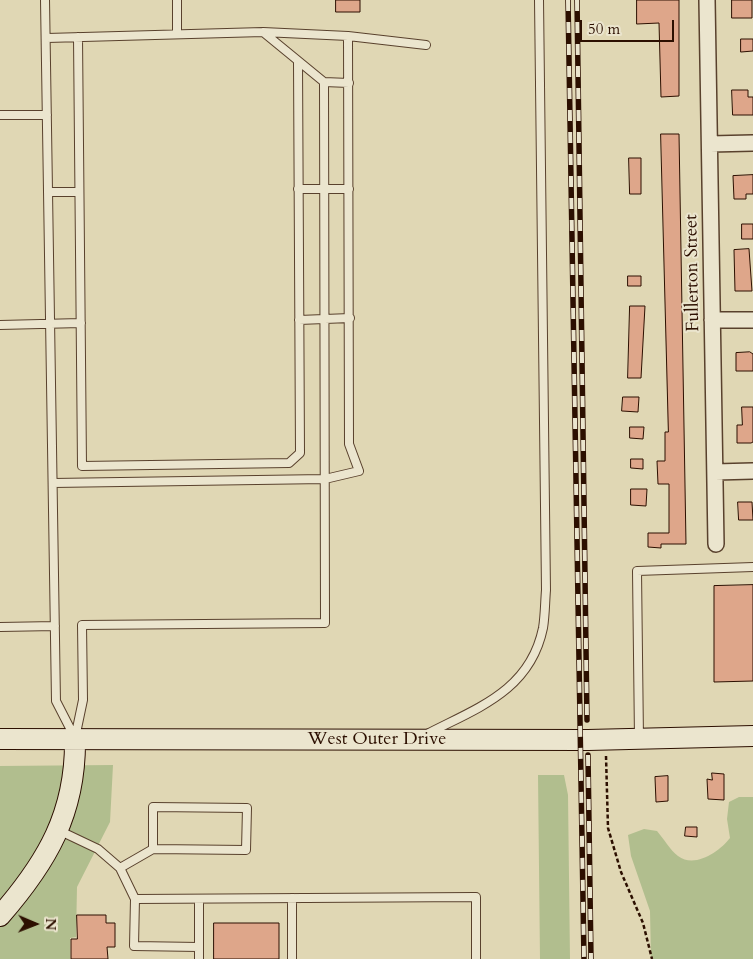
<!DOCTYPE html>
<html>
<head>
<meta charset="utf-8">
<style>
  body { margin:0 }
  #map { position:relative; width:753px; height:959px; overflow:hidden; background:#e0d7b4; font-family:Cardo,serif }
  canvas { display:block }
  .north { position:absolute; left:10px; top:899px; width:50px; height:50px; -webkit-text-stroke:4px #ebe5ce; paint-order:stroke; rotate:91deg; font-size:14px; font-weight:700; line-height:20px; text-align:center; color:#2c0f00 }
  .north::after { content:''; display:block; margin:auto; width:18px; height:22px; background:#2c0f00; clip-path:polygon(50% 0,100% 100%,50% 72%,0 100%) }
  .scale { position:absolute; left:580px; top:20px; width:94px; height:22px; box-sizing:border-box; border:2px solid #2c0f00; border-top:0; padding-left:6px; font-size:15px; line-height:18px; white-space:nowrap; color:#2c0f00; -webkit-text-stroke:4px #ebe5ce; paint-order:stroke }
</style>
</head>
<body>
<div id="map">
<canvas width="753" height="959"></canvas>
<div class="north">N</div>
<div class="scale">50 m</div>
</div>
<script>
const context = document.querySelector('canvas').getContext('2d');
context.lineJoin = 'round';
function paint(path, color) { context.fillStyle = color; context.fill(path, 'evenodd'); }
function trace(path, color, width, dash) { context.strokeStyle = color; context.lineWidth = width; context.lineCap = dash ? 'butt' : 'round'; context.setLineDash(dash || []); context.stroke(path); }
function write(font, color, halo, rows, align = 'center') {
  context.font = font + ' Cardo,serif'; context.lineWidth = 4; context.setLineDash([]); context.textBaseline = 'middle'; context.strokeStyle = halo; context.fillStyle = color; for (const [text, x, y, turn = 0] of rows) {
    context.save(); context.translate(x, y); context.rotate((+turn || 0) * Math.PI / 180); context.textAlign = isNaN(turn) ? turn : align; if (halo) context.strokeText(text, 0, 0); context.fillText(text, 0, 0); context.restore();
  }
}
const green = new Path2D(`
  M113,765L110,822L77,887L76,937L70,938V959H0V766Z
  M538,775H564L568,795L570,959H540Z
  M739,797H753V959H651L650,911L631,856L628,835L644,829L657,831C664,839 670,850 678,856C695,869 720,851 730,838L727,819L729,802Z`);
const building = new Path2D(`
  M336,0H360V12H336Z
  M637,0H679V96L661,97L659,23L637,24Z
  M732,0H752V18H732Z
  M741,39H753V51L741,52Z
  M732,90H748V97H753V115H733Z
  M661,134H679L686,544H661V548L648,547V533H669V484H658L657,461H665V432H668Z
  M629,158H641V194H630Z
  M753,175V194H746V199H734L733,176Z
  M742,224H753V239H742Z
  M749,249L752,291H735L734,250Z
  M628,276H641V286H628Z
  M630,306H645L641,378H628Z
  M750,352L753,354V371H736V353Z
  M623,397H639L638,412L622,411Z
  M742,407H753V442L751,443H737V425H742Z
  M630,427H644L643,439L630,438Z
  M631,459H643V469L631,468Z
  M631,489H647L646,506L631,505Z
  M738,502H752L753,520H739Z
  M753,585V681L714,682V586Z
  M712,773L724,774V800L708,799L707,779L712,780Z
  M668,776V801L656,802L655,777Z
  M686,827H697V837L685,836Z
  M77,915H106V923H115V947H107L108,959H71V939H77Z
  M214,923H279V959H214Z`);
const path = new Path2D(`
  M606,756L608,828L621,872L643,923L652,959`);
const lane = new Path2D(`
  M45,0L56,701L75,738
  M177,0V33
  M263,32L348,36L426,45
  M78,37L82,466L289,463L300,453L298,62
  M47,38L263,32L324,82L325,623L82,625L83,700L75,738
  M324,82L349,83
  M0,115H47
  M298,189H349
  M48,192H79
  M299,320L350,318
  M0,325L81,323
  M53,483L325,479L359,471L349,444L348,36
  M0,627L55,626
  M427,734C477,708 530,691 543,628C545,616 545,602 546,590L539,0
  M639,739L637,571L753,567
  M58,830L98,849L120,868L135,899L476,897V959
  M120,868L153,849L246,850L247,808L153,807V849
  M292,898V959
  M135,899L134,946L199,947
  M199,899V959`);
const street = new Path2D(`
  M707,0L716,544
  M710,144L753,143
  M712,320H753
  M715,472L753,471`);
const secondary = new Path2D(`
  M0,739L588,740L753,736
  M0,916C47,862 76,813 75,739`);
const rail = new Path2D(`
  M568,0L584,959
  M577,0L587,720
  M588,755L591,959`);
const streetNames = [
  ["Fullerton Street",693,273,-91],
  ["West Outer Drive",377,740]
];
paint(green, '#b1be8e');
paint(building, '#dea68a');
trace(building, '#2c0f00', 1);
trace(lane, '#59412d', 10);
trace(street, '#59412d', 18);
trace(secondary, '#2c0f00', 22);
trace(path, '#2c0f00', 2.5, [4, 2.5]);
trace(lane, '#ebe5ce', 8);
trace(street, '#ebe5ce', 15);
trace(secondary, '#ebe5ce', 20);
trace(rail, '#2c0f00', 5.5);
trace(rail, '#ebe5ce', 4, [11]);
write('18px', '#2c0f00', '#ebe5ce', streetNames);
</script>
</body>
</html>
